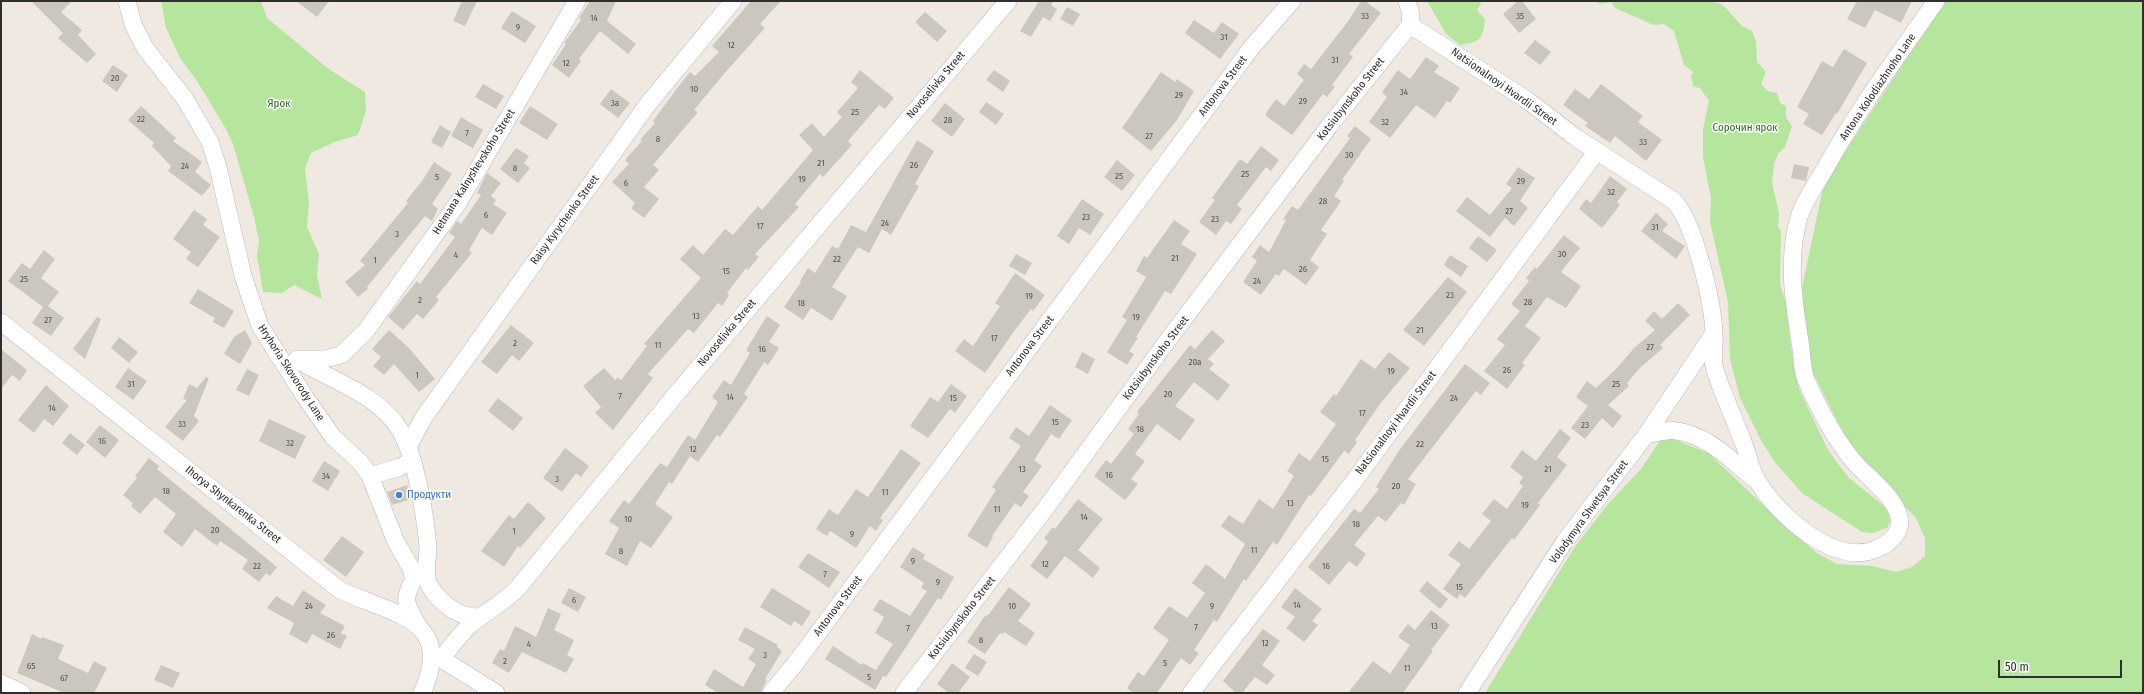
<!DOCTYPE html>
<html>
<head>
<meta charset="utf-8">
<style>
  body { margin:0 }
  #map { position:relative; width:2144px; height:694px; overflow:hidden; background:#efe9e1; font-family:"Fira Sans Condensed",sans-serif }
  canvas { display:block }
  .frame { position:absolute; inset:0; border:2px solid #2e2e2e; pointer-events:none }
  .scale { position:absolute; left:1998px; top:660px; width:124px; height:18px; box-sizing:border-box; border:2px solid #2e2e2e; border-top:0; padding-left:5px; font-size:12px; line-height:14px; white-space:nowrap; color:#2e2e2e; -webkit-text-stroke:3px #fff; paint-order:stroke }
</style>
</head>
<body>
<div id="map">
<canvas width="2144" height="694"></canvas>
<div class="frame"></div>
<div class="scale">50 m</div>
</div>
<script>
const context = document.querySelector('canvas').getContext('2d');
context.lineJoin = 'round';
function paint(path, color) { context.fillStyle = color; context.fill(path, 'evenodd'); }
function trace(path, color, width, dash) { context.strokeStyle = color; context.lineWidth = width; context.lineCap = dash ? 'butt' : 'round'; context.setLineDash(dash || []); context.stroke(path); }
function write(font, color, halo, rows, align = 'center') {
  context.font = font + ' "Fira Sans Condensed",sans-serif'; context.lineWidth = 3; context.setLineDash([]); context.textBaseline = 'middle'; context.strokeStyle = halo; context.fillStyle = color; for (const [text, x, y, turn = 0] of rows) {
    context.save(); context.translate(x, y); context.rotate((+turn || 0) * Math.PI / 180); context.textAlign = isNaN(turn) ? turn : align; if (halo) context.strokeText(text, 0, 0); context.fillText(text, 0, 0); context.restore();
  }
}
const green = new Path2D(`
  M161,1H261L267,18L330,70L365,92L366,111L358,135L335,142L311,153L305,168L309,203L307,227L319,254L317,275L322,299L294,285L282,293L263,292L257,255L259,241L254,217L233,144L226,129L197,81L180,58L166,28Z
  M1427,1H1482L1477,10L1485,19C1483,39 1480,42 1460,45L1446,34Z
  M1593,1H1711L1723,5L1742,26L1752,31L1756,41L1757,62L1766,72L1761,84L1768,91L1777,93L1780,103L1786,106V117L1792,126L1785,147L1778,154L1774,164L1772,183L1779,213L1778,226L1781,231L1780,285L1786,302L1791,347L1799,389L1827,448L1838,464L1849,478L1884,506L1889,515L1890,522L1887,528L1872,533L1862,532L1802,493L1774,461L1761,440L1740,398L1730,359L1728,302L1710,222L1711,198L1703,157V129L1709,101L1700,88L1693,86L1691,76L1693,72L1684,65L1674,31L1664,24L1654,25L1615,8L1611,2L1602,4Z
  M1945,1H2143V693H1485L1574,548L1608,504L1641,469L1661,439H1674L1708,453L1791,531L1817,553L1837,564L1872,566L1896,572L1912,567L1925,556V538L1916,518L1855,456L1813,373L1804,319L1802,288L1824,183Z`);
const building = new Path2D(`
  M31,1H72L61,12L82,30L78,35L96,54L87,63L58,38L63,33Z
  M296,1H329L317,17Z
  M462,1H477L465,26L453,21Z
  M590,1H616L607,21L636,44L628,54L600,31L579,59L581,61L569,78L552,65L566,44L564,43L581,20L579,18Z
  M751,1H781L760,24L765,28L723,75L694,110L698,112L653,165L659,170L644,187L659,199L644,218L631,208L635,203L612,182L629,164L625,160L642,141L640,140L655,123L653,121L678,87L690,72L695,76L719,52L712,46Z
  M1039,1H1053L1051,5L1057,9L1050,21L1043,17L1031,37L1020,31Z
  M1361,1H1365L1381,13L1349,54L1353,57L1332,85L1335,87L1327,97L1323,94L1292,135L1266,116V113L1276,99L1284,106L1304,80L1297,74L1304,64L1311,69L1349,20Z
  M1518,1H1522L1536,19L1519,33L1503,14Z
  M1857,1H1912L1901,23L1875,10L1865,28L1847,19Z
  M1067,7L1080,14L1073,26L1060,19Z
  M512,11L536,26L525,43L501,28Z
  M925,12L947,31L937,42L915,22Z
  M1194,20L1214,33L1222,22L1239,34L1220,59L1185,33Z
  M1535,40L1551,52L1540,65L1524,53Z
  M1844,49L1867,63L1837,114L1836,113L1822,135L1803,124L1809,114L1797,107L1822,61L1833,67Z
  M1426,57L1439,66L1434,72L1460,88L1450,103L1447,101L1435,118L1416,105L1390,138L1369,122L1387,97L1382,92L1398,70L1410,79Z
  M113,65L128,75L117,92L102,81Z
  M860,70L894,98L885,109L879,105L848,141L852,145L823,177L820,174L795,204L799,207L755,254L759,257L748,270L746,268L727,293L729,295L722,306L718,303L694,333L688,329L648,374L653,378L613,430L595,413L601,407L583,386L604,368L615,380L618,377L621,380L647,346L644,344L701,278L680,259L693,245L703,255L725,229L733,235L758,206L762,210L813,150L799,135L812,123L824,137L842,117L837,112L858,88L851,82Z
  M994,70L1010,81L1003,92L986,80Z
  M1161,72L1175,82L1177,79L1194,91L1177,120L1151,151L1122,128Z
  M483,84L504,96L496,109L475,97Z
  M1601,84L1643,116L1638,122L1662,140L1646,161L1615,136L1610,143L1585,126L1588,123L1563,105L1575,89L1589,99Z
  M611,89L630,103L618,118L600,104Z
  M986,102L1004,114L996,125L979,112Z
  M945,103L965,119L952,137L931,121Z
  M141,106L176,138L173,141L202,162L195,172L211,185L202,196L168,171L171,166L152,146L154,143L128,120Z
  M530,106L558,124L547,140L519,123Z
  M461,117L483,130L473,148L451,136Z
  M440,125L451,132L442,148L431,142Z
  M1355,126L1371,139L1342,180L1344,181L1334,196L1341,201L1321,230L1327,234L1310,260L1319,267L1306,285L1284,269L1279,276L1276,274L1261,295L1243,282L1257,261L1252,257L1260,245L1269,252L1286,220L1283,219L1292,206L1298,210L1350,138L1347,136Z
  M917,140L934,151L915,184L919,186L891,235L882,229L869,253L858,247L832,287L847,296L832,321L811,308L803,320L784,307L801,282L800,281L808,268L815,273L832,246L838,249L851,225L866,232Z
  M1261,146L1279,160L1271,171L1266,167L1237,205L1242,209L1231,224L1226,221L1216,235L1199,222L1215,200L1212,198L1240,159L1247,164Z
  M516,148L529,156L524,163L530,168L518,183L500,169Z
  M1117,160L1135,175L1122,191L1104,177Z
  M434,162L452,174L432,204L438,209L432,221L425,216L367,287L368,289L358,297L345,282L365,265L360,261L408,203L406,201L422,181Z
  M1794,164L1809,167L1806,181L1791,178Z
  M1518,167L1535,178L1520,201L1528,208L1514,226L1505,218L1490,237L1456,211L1467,197L1490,215L1512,188L1506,184Z
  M487,173L501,183L491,196L496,200L493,204L507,213L492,235L482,228L469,250L472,253L436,297L439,300L423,319L417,314L403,330L388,317L417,281L420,284L455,237L449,233L457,221L461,224L481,195L477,193Z
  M1610,176L1627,189L1617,202L1620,205L1602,228L1579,209L1586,199L1591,203Z
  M1082,199L1104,214L1090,235L1079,228L1069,244L1057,236Z
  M194,210L207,219L203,225L220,237L198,267L186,259L191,252L173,239Z
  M1656,213L1668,224L1662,231L1685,246L1676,259L1641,231Z
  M1174,220L1190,231L1181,244L1197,254L1171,294L1165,291L1136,337L1138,338L1129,351L1134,354L1127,365L1107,352L1127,320L1122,317L1146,277L1136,271L1144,256L1147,258Z
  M1564,235L1580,248L1561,272L1581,286L1566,308L1547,297L1525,326L1541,338L1522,363L1525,365L1507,389L1484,371L1505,345L1497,339L1520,311L1511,304L1529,281L1526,278L1535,267L1537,269Z
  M1478,236L1497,250L1487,262L1469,248Z
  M44,250L55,259L41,278L59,292L48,306L64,318L51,336L32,323L43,307L8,281L22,263L30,269Z
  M1016,254L1032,263L1025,275L1009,266Z
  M1450,255L1468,266L1461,277L1444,265Z
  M1015,273L1045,295L1033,311L1031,309L1015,330L985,373L955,351L964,339L973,346L1000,306L995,303Z
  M1448,277L1467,292L1424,346L1403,330Z
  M198,289L234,311L224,328L213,322L215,318L189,303Z
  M1678,303L1690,315L1660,345L1663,348L1640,368L1627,383L1629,386L1608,405L1622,416L1613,428L1602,418L1585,439L1571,428L1588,406L1576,397L1587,381L1596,388L1617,368L1634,348L1655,330L1645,321L1654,311L1662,319Z
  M767,316L780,325L769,342L779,348L768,365L764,362L744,394L748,397L720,437L717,435L698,462L690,456L672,484L669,482L655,504L673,517L651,548L640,541L627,566L605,554L619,528L609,521L624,500L629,504L660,463L667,467L688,435L695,440L718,402L712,397L724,380L731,385L750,353L746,350Z
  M97,317L101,319L85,359L73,349Z
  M511,325L534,343L519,361L512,355L497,374L481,362Z
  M245,330L252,343L240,364L224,354L234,337Z
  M389,330L409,348L435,379L419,392L394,364L384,375L373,366L381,357L372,349Z
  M1212,330L1225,341L1208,359L1214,364L1209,369L1230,385L1218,401L1194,382L1175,406L1195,420L1180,441L1157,424L1135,454L1145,461L1131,479L1138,484L1125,500L1094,476L1106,460L1111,464L1134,434L1128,429L1139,414L1137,412L1190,345L1195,349Z
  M119,337L138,352L129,363L111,348Z
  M1,349L27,370L20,381L12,375L1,389Z
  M1082,352L1095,359L1088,374L1075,367Z
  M1389,352L1410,368L1380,404L1355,440L1357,442L1349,454L1344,451L1311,496L1309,495L1277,545L1273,542L1246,581L1244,579L1217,622L1214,620L1194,650L1199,653L1190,665L1181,658L1157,693H1133L1127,688L1138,672L1144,676L1169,640L1153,628L1169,606L1187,618L1205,593L1192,583L1206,564L1225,579L1245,544L1221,526L1229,515L1243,524L1259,499L1273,509L1294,476L1287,471L1299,453L1310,461L1336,424L1320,412L1334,394L1336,396L1361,359L1375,369Z
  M1465,364L1490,383L1481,395L1476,391L1408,479L1416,484L1404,505L1401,503L1386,522L1378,516L1354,545L1366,554L1357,567L1349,561L1329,585L1308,567L1354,509L1360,513L1379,489L1376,487L1398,452Z
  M128,368L147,381L133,400L115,387Z
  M247,369L259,375L249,396L236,390Z
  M206,377L209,378L194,416L199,421L183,441L165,427L187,400L183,399L189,384L197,388Z
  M951,384L967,396L955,413L950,409L928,438L910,426L930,397L938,402Z
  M46,385L69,406L53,426L44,419L34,433L18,420Z
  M498,398L523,418L513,431L488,411Z
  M1050,405L1072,420L1059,439L1051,434L1034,460L1042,466L1023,492L1029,496L1021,507L1015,503L992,536L993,537L987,548L967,536L996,490L992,487L1021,446L1009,438L1016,427L1029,436Z
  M269,419L306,436L295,459L259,441Z
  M100,425L119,440L105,458L86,442Z
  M1560,429L1571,438L1557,457L1567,465L1538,503L1540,505L1514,540L1512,538L1465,598L1460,594L1457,599L1443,589L1461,564L1448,555L1459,541L1469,549L1491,521L1482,514L1494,499L1507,509L1523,486L1519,483L1523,477L1510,467L1522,450L1536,461Z
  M70,433L85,445L77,455L62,443Z
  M565,448L589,466L581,477L576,473L562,492L543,478Z
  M901,449L921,463L880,518L883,520L876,531L870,526L856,548L830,531L827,536L816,529L829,509L838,515L856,489L868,497Z
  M149,458L159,466L157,469L277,567L270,576L266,573L259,582L242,569L248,560L220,541L217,546L195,529L182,547L163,532L176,514L155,497L140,514L131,506L133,503L123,495L137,478L135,476Z
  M324,461L340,471L328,491L312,481Z
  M407,485L411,499L392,505L387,492Z
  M1078,499L1103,519L1078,550L1100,568L1093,578L1065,556L1047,579L1030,566L1048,542L1044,538L1053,527L1055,529Z
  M528,502L546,518L520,548L518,546L504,567L481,551L509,515L514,519Z
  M342,536L364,552L346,577L323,560Z
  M913,547L925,555L923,559L954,577L941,600L938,598L910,641L886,677L883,676L875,690L825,659L833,646L862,665L863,663L876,670L893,644L875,633L884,617L873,610L880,599L910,616L927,591L921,588L924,583L900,567Z
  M808,553L840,572L829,588L798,567Z
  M1427,581L1448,599L1440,609L1419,591Z
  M1009,587L1031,604L1018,621L1035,633L1026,646L1004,632L1003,634L1000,633L985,654L967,642L984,617L989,614Z
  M569,588L586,597L578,612L561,603Z
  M772,588L811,612L802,626L794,621L791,626L760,607Z
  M1295,588L1322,609L1312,621L1318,625L1304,642L1286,628L1295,617L1281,607Z
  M303,590L326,605L320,613L345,626L341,633L347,636L340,649L312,634L307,644L289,634L294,623L267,608L276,596L293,606Z
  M548,608L561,614L554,630L574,640L567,655L574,659L566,673L522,652L509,673L492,663L500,649L504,651L515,626L536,637Z
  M1431,610L1450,625L1431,650L1433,651L1403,693H1348L1373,661L1390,674L1410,645L1398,637L1408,624L1415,630Z
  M745,627L778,645L777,647L782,651L765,679L767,680L760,693H718L705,685L714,669L743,687L756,664L748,659L755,649L738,640Z
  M1263,629L1280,641L1262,665L1275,675L1267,685L1255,677L1242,693H1236L1223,681Z
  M32,634L41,639L42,637L64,645L58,659L88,673L94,661L107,668L94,693H64L17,673Z
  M974,654L987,662L978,676L965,668Z
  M952,663L970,677L958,693H949L937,684Z
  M161,665L180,673L173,688L154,680Z`);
const minor = new Path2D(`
  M127,1L133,24L145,48L185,99L210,142L218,167L243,276L260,326L305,397L333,437L361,463L370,476L396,542L411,568L414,579C402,600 406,604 417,624
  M1407,1L1411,14L1410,25
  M1410,25L1527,100L1575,137L1674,201C1695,224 1713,303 1714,334C1715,345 1712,356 1714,366C1715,372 1718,377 1719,382C1727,402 1735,422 1743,442C1749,455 1750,470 1758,482C1778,515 1835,567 1876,549C1886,545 1896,538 1899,527C1905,504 1869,479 1855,463C1836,441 1818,407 1806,380C1802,370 1802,358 1801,348C1794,305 1786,257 1800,214C1806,198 1817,183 1826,167C1858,109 1898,56 1936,1
  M1,322L340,590C389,614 457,617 422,693
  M297,359H324L341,355L365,332L458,203L577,1
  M298,360C332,381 378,394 400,430C416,457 425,515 428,547C428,557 425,568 427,578C429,591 447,608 459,613C465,616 473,616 480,618
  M1646,435C1656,433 1668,429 1677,431C1710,436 1732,462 1756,480
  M408,447L424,417L648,104L733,1
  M370,476L400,467L412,460
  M432,653L496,693
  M442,658C451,647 459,635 470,625C485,612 503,603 517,589L677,393L1008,1
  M1,683L22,693
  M771,693L798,660L1252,47L1292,1
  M904,693L1048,505L1168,340L1330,125L1410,25
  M1191,693L1354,481L1597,151
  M1467,693L1565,541L1646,435L1714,333`);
const markers = [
  [399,495,4,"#3f7fe0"]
];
const numberNames = [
  ["33",1365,16],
  ["35",1520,16],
  ["14",594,18],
  ["9",518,27],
  ["31",1224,37],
  ["12",731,45],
  ["31",1335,60],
  ["12",566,63],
  ["20",115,78],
  ["10",694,89],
  ["34",1404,92],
  ["29",1179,95],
  ["29",1303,101],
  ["3а",615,103],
  ["25",855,112],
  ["22",141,119],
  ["28",948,120],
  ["32",1385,122],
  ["7",467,133],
  ["27",1149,136],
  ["8",658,139],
  ["33",1643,142],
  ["30",1349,155],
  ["21",821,163],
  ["26",914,165],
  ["24",185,166],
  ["8",515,168],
  ["25",1245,174],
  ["25",1119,176],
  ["5",437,177],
  ["19",802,179],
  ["29",1521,181],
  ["6",626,183],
  ["32",1611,192],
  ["28",1323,201],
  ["27",1509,211],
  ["6",486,215],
  ["23",1086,217],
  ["23",1215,219],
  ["24",885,223],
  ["17",760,226],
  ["31",1655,227],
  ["3",397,234],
  ["30",1562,254],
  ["4",456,255],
  ["21",1175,258],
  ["22",837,259],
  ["1",375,260],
  ["26",1303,269],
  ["15",726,271],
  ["25",24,279],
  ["24",1257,281],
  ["23",1450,295],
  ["19",1029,296],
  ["2",420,300],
  ["28",1528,302],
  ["18",801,303],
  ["13",696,316],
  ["19",1136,317],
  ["27",48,320],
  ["21",1420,330],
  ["17",994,338],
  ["2",515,343],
  ["11",658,345],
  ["27",1650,347],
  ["16",762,349],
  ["20а",1195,362],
  ["26",1507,370],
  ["19",1391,371],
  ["1",417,375],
  ["31",131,384],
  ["25",1616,384],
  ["20",1168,394],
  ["7",620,396],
  ["14",730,397],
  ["15",953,398],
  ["24",1454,398],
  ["14",52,408],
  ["17",1362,413],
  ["15",1055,422],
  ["33",182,424],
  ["23",1585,425],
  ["18",1140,429],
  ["16",102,441],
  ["32",290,443],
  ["22",1420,444],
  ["12",693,449],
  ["15",1325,459],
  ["13",1022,469],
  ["21",1548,469],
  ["16",1109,475],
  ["34",326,476],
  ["3",557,479],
  ["20",1396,486],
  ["18",166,491],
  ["11",885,492],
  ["13",1290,503],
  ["19",1525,505],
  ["11",997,509],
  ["14",1084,517],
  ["10",628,519],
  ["18",1356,524],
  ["20",215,530],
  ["1",514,531],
  ["9",852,534],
  ["11",1254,550],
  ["8",621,551],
  ["9",913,561],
  ["12",1045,564],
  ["22",257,566],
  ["16",1326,566],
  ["7",825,574],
  ["9",938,582],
  ["15",1459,587],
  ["6",574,600],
  ["14",1297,605],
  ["24",309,606],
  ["10",1012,606],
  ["9",1212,606],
  ["13",1434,626],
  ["7",1196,627],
  ["7",908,628],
  ["26",331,635],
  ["8",981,640],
  ["12",1265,643],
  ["4",529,644],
  ["3",765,655],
  ["2",505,661],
  ["5",1165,663],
  ["65",31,666],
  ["11",1407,668],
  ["5",869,677],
  ["67",64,678]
];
const streetNames = [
  ["Novoselivka Street",936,85,-50],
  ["Antonova Street",1223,86,-53],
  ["Natsionalnoyi Hvardii Street",1504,87,35],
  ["Antona Kolodiazhnoho Lane",1878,87,-56],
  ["Kotsiubynskoho Street",1351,99,-52],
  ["Hetmana Kalnyshevskoho Street",474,172,-58],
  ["Raisy Kyrychenko Street",565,220,-54],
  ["Novoselivka Street",727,333,-50],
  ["Antonova Street",1030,346,-53],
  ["Kotsiubynskoho Street",1156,358,-53],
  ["Hryhoria Skovorody Lane",291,373,57],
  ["Natsionalnoyi Hvardii Street",1396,423,-53],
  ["Ihorya Shynkarenka Street",233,505,38],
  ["Volodymyra Shvetsya Street",1589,512,-54],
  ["Antonova Street",838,606,-53],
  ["Kotsiubynskoho Street",962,618,-52]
];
const parkNames = [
  ["Ярок",279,104],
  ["Сорочин ярок",1745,128]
];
const shopNames = [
  ["Продукти",407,495]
];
paint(green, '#b6e59e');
paint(building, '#cbc7bf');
trace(minor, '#b4b7c1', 18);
trace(minor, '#fff', 17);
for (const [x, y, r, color] of markers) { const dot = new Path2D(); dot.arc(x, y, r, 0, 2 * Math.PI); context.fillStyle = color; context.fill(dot); trace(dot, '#fff', 1.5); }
write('9px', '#555452', null, numberNames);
write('11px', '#2e2e2e', '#fff', streetNames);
write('11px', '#2c6e1b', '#fff', parkNames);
write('11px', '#366cbe', '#fff', shopNames, 'left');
</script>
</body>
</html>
